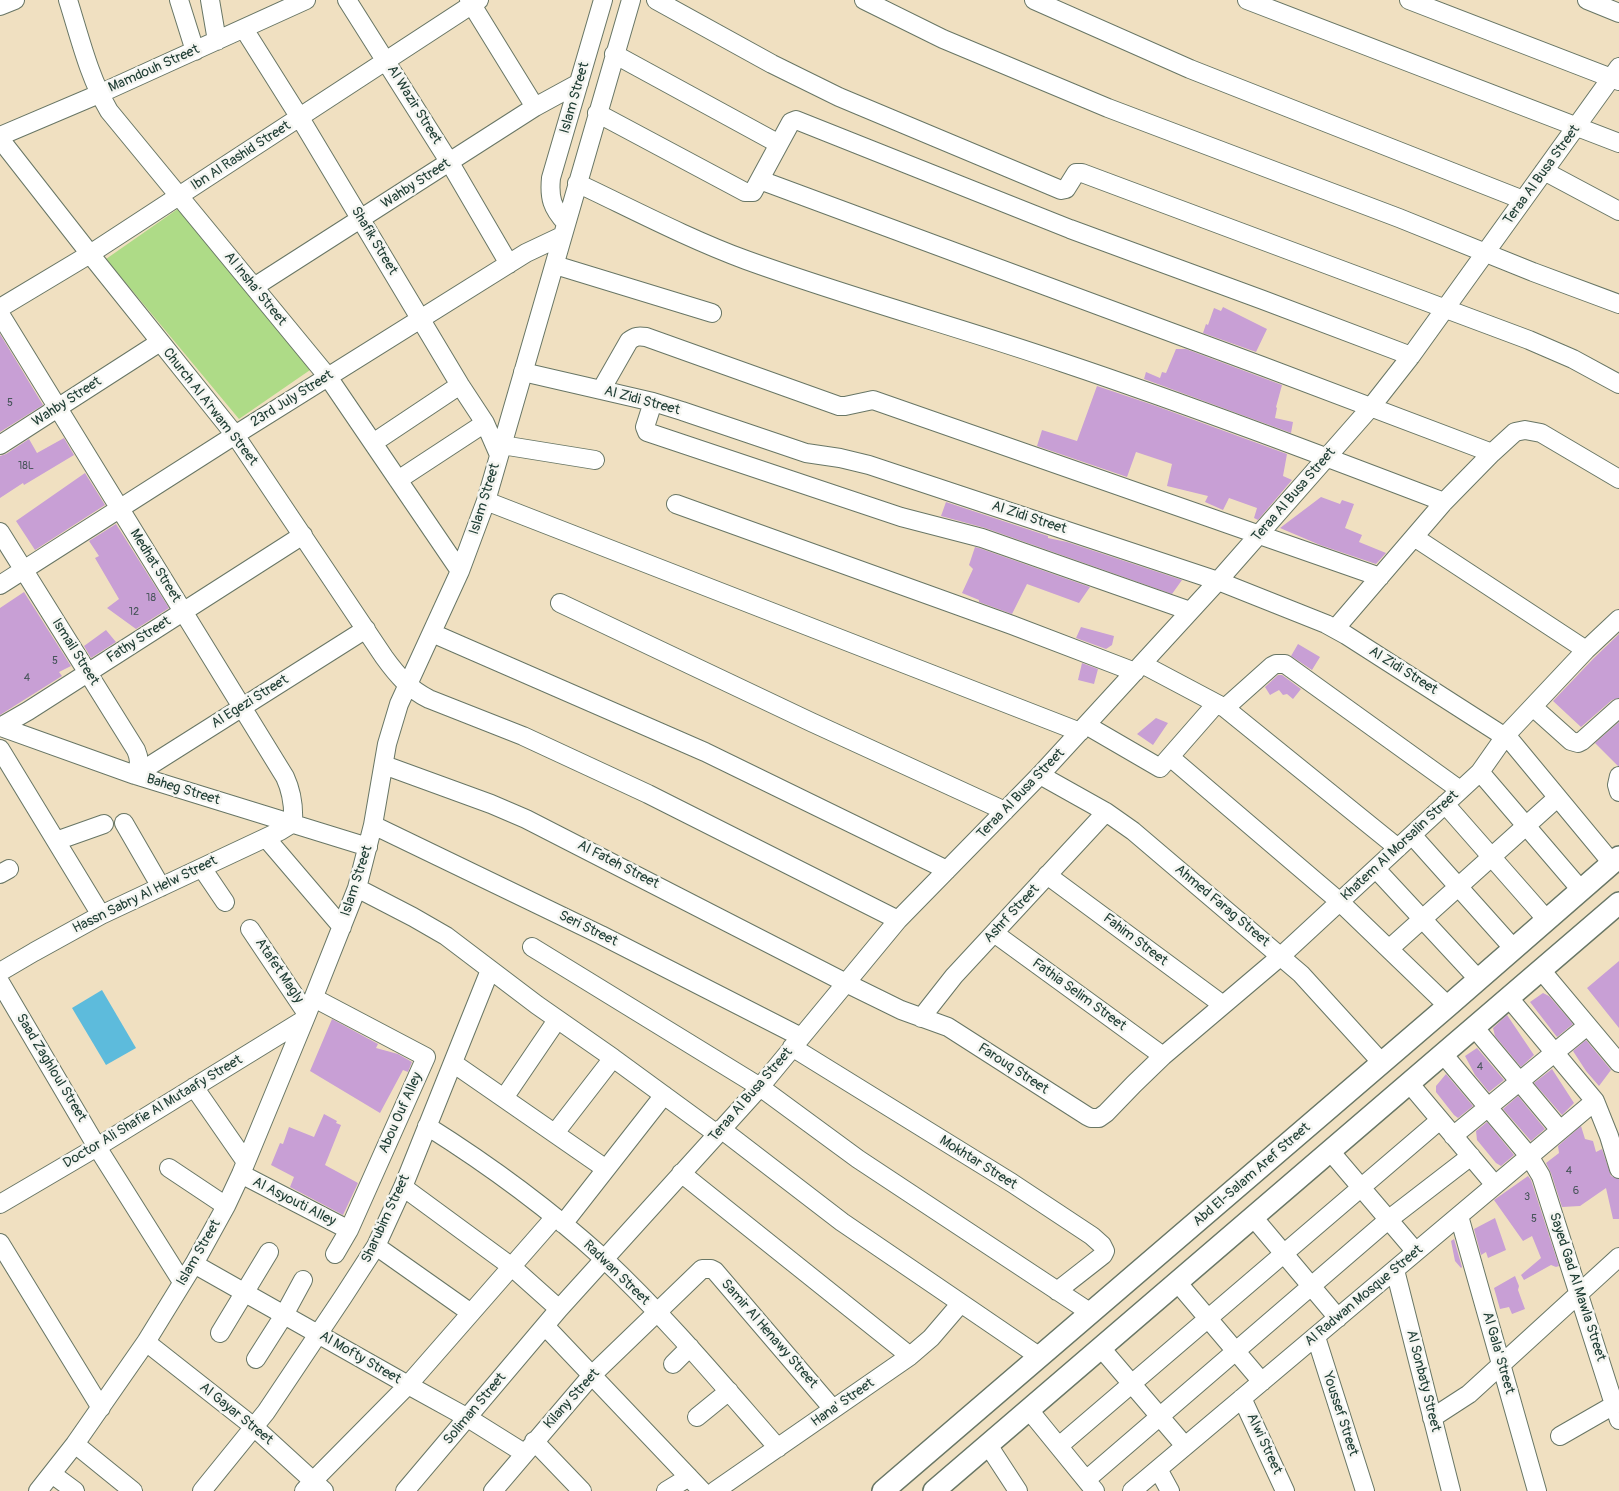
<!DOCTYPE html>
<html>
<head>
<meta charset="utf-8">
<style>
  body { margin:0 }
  canvas { display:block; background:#f0e0c1 }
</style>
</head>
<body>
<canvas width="1619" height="1491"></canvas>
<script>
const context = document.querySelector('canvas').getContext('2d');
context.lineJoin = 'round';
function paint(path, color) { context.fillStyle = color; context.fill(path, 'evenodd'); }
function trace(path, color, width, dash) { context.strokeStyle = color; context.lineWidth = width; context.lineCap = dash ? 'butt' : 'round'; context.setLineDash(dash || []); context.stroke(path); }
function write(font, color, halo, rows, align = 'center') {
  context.font = font + ' Pangolin,sans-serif'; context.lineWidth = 5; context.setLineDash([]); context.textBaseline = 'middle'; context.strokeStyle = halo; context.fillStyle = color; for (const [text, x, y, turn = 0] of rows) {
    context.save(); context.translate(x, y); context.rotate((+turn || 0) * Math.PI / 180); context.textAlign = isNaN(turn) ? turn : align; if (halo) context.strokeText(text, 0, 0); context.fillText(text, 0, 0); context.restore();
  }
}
const green = new Path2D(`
  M182,206L313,368L239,419L106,259Z`);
const water = new Path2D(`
  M102,990L136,1048L106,1065L72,1008Z`);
const building = new Path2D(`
  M1223,307L1267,329L1256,352L1203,333L1206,324L1208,325L1214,308L1221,311Z
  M0,334L43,405L0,432Z
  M1176,349H1186L1282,385L1276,407L1277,408L1275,418L1293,422L1291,433L1144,379L1146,372L1160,378L1162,372L1166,373Z
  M1097,386L1156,406L1287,454L1283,476L1292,480L1258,520L1254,518L1257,508L1229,498L1223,510L1205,502L1208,496L1167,486L1172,464L1136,452L1127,477L1037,446L1042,430L1077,441Z
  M64,438L74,455L24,485L23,483L0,498V456L6,454L29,439L37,453Z
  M85,473L105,505L35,550L16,521Z
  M1321,497L1340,504L1342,500L1354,504L1345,528L1362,535L1359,542L1386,553L1376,564L1320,545L1280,528Z
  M946,502L1048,536V538L1067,542L1182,580L1172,594L985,528L941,516Z
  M116,524L169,608L136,629L107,608L119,599L95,558L99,556L89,541Z
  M975,547L979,548L1090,587L1079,603L1027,584L1012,614L979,602V600L962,593L973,569L969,565Z
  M24,592L71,666L59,672L62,676L0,715V608Z
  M1081,627L1114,636L1112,645L1106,649L1076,638Z
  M106,630L116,642L91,658L84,646Z
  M1619,634V698L1612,700L1581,727L1553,701L1594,658Z
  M1298,644L1320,657L1312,670L1291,656Z
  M1082,663L1098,669L1094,684L1078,680Z
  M1278,675H1282L1301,689L1293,699L1287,694L1283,695L1279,690L1270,695L1265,687Z
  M1156,718L1168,723L1153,745L1137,734Z
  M1619,722V766H1618L1595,743Z
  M1619,961V1028L1587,988Z
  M1543,993L1549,996L1573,1024L1557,1037L1530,1002Z
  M1507,1015L1534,1055L1521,1067L1495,1036L1493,1028Z
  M332,1019L378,1044L376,1048L398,1054L412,1062L408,1072L403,1070L380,1113L310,1071Z
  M1586,1040L1611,1070L1599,1086L1586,1071L1573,1051Z
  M1477,1048L1504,1080L1489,1092L1475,1075L1465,1056Z
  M1552,1069L1574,1103L1562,1115L1534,1083Z
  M1446,1074L1473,1106L1458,1118L1454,1115L1436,1092V1086Z
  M1518,1096L1545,1129L1531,1141L1503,1109Z
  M324,1114L337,1121L336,1123L341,1125L325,1165L358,1183L343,1215L290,1187L294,1177L271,1165L280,1143L283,1144L289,1127L314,1137Z
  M1487,1122L1514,1155L1501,1166L1496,1163L1477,1140L1476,1131Z
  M1581,1126L1585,1139L1593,1141L1596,1152L1602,1149L1611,1176L1619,1179V1219H1613L1606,1188L1580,1206L1562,1207L1551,1173L1546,1163L1559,1153L1558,1146Z
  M1528,1176L1531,1180L1559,1266L1556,1267L1551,1265L1524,1280L1521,1275L1541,1258L1532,1236L1523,1241L1494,1200Z
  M1495,1218L1506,1250L1488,1258L1486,1252L1481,1255L1474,1229Z
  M1454,1239L1462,1267L1461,1268L1455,1261L1451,1241Z
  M1515,1276L1519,1286L1518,1290L1525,1309L1512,1314L1509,1307L1500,1309L1494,1288Z`);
const minor = new Path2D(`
  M68,0C80,38 89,77 109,111L328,377L460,571
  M179,0L195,51
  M210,0L217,41
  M347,0L450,163L509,264
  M469,0L535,107
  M656,0L772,64L839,97L1061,190L1066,189L1076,173H1082L1529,340L1573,359L1619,384
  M864,0L943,39L1108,108L1399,218L1533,272L1619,304
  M1034,0L1190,69L1523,200
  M1247,0L1619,143
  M1409,0L1619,81
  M1587,0L1619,13
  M0,6L15,0
  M244,29L300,118L460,385L485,423L499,455
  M597,113L745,192H753L779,144L614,54
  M0,136L99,94L306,0
  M0,139L90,254L235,435L384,657C397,675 409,689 429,699L523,736L648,794L898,920
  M779,144L791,122L796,120L1070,229L1263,300L1411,356
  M1544,171L1619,211
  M760,180L1262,366L1492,453
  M577,183C632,209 689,239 746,260C851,298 959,327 1064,363C1192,406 1318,454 1444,502
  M566,223C552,208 549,198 551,178L603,0
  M555,265L712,313
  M254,287L535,107L579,83
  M0,308L90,254L479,0
  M0,314L285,777C292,792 294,806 293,823L280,831L101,915L34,952L0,972
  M523,372L653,402L682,411L806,453L840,458L869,465L1218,581L1326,624L1346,635L1502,735H1506L1612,863
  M601,390L629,341C635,336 639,336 646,337L839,406H845L873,400L1380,577
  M653,402L645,427L647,432L901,517L982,538L1190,611
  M373,443L460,385
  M0,445L160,342
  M502,445L595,460
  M398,480L485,423
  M486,501L1080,732
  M676,504L1012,625L1135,672
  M0,532L136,750C140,759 140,766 135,775
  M1414,537L1586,650
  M0,585L235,435L526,253L562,236
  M560,603L811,722L1005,811
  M1335,629L1444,502L1492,453L1515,432L1525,430L1541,433L1619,479
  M432,633L705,752L947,870
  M1142,664L1225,708L1398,848
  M1533,707L1571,741L1578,743L1582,741L1619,708
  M1225,708L1272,666L1276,664H1285L1460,790
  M1086,725L1160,768L1216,704
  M0,727L28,711L303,535
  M1,727L135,775L368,847
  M0,749L101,915
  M1170,757L1340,902L1448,1006
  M384,765L491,804L526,819L846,983L901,1010L948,1027L1087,1116L1091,1118H1099L1106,1113L1134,1084L1163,1056L1281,956L1480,772L1506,735L1586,650L1619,619
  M1480,772L1581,890
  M135,775L366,629
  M1040,775L1106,812L1133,831L1301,974L1382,1063
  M1619,776L1617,785L1619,792
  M1445,804L1547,920
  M124,823L161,887
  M373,825L601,935L801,1037
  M1412,835L1514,949
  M266,838L342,927
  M56,841L104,824
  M202,868L225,902
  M1376,869L1479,980
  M0,874L9,869
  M1047,875L1223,1005
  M357,888L413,917L446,936L537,1005L613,1058L717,1134
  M250,929L307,1014
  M994,933L1163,1056
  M532,947L760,1087L858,1159L1091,1313
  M1389,949L1557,798
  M1541,970L1619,1063
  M0,982L97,1147L182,1282
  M314,998L426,1057L349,1230
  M1509,998L1595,1101L1609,1136L1619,1169
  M921,1018L954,976L1106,812
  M1474,1027L1560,1130
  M792,1047L1012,1183L1092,1236L1102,1245L1105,1251L1103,1255L1057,1291
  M1443,1054L1529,1156L1541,1176L1619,1420
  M453,1063L606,1169
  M1409,1083L1495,1185
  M194,1087L246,1162
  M504,1098L557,1020
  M427,1126C489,1165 549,1209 603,1258C666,1317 721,1383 778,1448
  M721,1129L842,1222L1040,1357
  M555,1133L613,1058
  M1453,1136L1587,1026
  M1330,1151L1416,1252
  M169,1168L226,1206
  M681,1173L910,1356
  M241,1174L349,1230L335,1254
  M403,1187L512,1267L559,1309
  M0,1204L97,1147L305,1019
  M1459,1216L1537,1491
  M1253,1217L1338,1318
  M563,1224L664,1095
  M0,1243L101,1408
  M376,1246L471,1313
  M194,1264L408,1385L468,1418L524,1453
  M1395,1270L1451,1491
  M1177,1282L1262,1382
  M545,1326L702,1491
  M220,1333L269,1252
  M1316,1337L1365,1491
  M146,1342L254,1427L324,1491
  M1101,1348L1185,1446
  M256,1359L284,1315L303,1280
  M673,1364L690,1347
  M1242,1398L1285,1491
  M1029,1410L1095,1491
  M697,1417L729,1391
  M1432,1418L1469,1394L1619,1257
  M1560,1436L1614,1405
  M534,1441L582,1491
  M75,1444L133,1491
  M988,1445L1018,1491
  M1059,1446L1440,1120
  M1158,1469L1170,1491
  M52,1474L75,1491
  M1086,1480L1388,1220L1471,1156
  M38,1491L75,1444L146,1342L194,1264L226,1206L241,1174L307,1014L357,888L373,825L387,744L399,704L460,571L486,501L631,0
  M202,1491L266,1412L343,1297L376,1246L403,1187L490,970
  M304,1491L313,1481L408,1385L555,1217
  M405,1491L559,1309L760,1087L898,920L1040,775L1218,581L1371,407L1411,356L1619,67
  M493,1491L592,1375L702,1269H711L715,1271L833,1409
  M666,1491L689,1477
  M715,1491L910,1356L931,1338L961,1303
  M1132,1491L1595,1101`);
const major = new Path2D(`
  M883,1491L1448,1006L1619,857
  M934,1491L1619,903`);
const numberNames = [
  ["5",10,403],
  ["18L",26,466],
  ["18",151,598],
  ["12",134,612],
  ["5",55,661],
  ["4",27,678],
  ["4",1480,1067],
  ["4",1569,1171],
  ["6",1576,1191],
  ["3",1527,1197],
  ["5",1534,1219]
];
const streetNames = [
  ["Mamdouh Street",154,69,-24],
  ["Islam Street",575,98,-74],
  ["Al Wazir Street",414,105,58],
  ["Ibn Al Rashid Street",241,156,-33],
  ["Teraa Al Busa Street",1542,175,-54],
  ["Wahby Street",416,184,-33],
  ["Shafik Street",374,241,59],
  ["Al Insha' Street",255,289,51],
  ["23rd July Street",292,399,-32],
  ["Al Zidi Street",642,401,15],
  ["Wahby Street",67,402,-33],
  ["Church Al A'rwam Street",210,407,52],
  ["Teraa Al Busa Street",1294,495,-49],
  ["Islam Street",485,499,-73],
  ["Al Zidi Street",1029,518,18],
  ["Medhat Street",155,566,58],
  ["Fathy Street",139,640,-33],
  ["Ismail Street",75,652,58],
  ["Al Zidi Street",1403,671,32],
  ["Al Egezi Street",250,702,-32],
  ["Baheg Street",183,790,17],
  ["Teraa Al Busa Street",1021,794,-46],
  ["Khatem Al Morsalin Street",1400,846,-43],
  ["Al Fateh Street",618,865,27],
  ["Islam Street",357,881,-72],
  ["Hassn Sabry Al Helw Street",145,895,-26],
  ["Ahmed Farag Street",1222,906,40],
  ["Ashrf Street",1012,914,-47],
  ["Seri Street",588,929,26],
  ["Fahim Street",1135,940,37],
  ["Atafet Magly",279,971,56],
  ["Fathia Selim Street",1079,995,36],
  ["Saad Zaghloul Street",51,1068,59],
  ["Farouq Street",1013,1069,33],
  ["Teraa Al Busa Street",751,1095,-49],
  ["Doctor Ali Shafie Al Mutaafy Street",153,1112,-31],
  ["Abou Ouf Alley",401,1113,-66],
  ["Mokhtar Street",978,1163,32],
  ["Abd El-Salam Aref Street",1252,1175,-41],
  ["Al Asyouti Alley",294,1202,27],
  ["Sharubim Street",386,1219,-65],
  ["Islam Street",199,1253,-60],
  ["Radwan Street",616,1273,44],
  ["Sayed Gad Al Mawla Street",1577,1287,72],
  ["Al Radwan Mosque Street",1364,1296,-40],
  ["Samir Al Henawy Street",769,1334,49],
  ["Al Gala' Street",1498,1353,74],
  ["Al Mofty Street",360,1358,30],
  ["Al Sonbaty Street",1423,1381,76],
  ["Kilany Street",572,1399,-48],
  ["Hana' Street",843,1403,-35],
  ["Soliman Street",475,1409,-50],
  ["Al Gayar Street",236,1414,39],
  ["Youssef Street",1340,1414,72],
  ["Alwi Street",1264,1444,65]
];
paint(green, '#aedb87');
paint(water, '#5dbbdc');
paint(building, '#c89fd5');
trace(minor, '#687665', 20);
trace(major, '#687665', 24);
trace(minor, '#fff', 18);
trace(major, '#fff', 21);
write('11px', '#49565c', null, numberNames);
write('14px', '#1f3d34', '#f6f6f2', streetNames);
</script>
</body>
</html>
